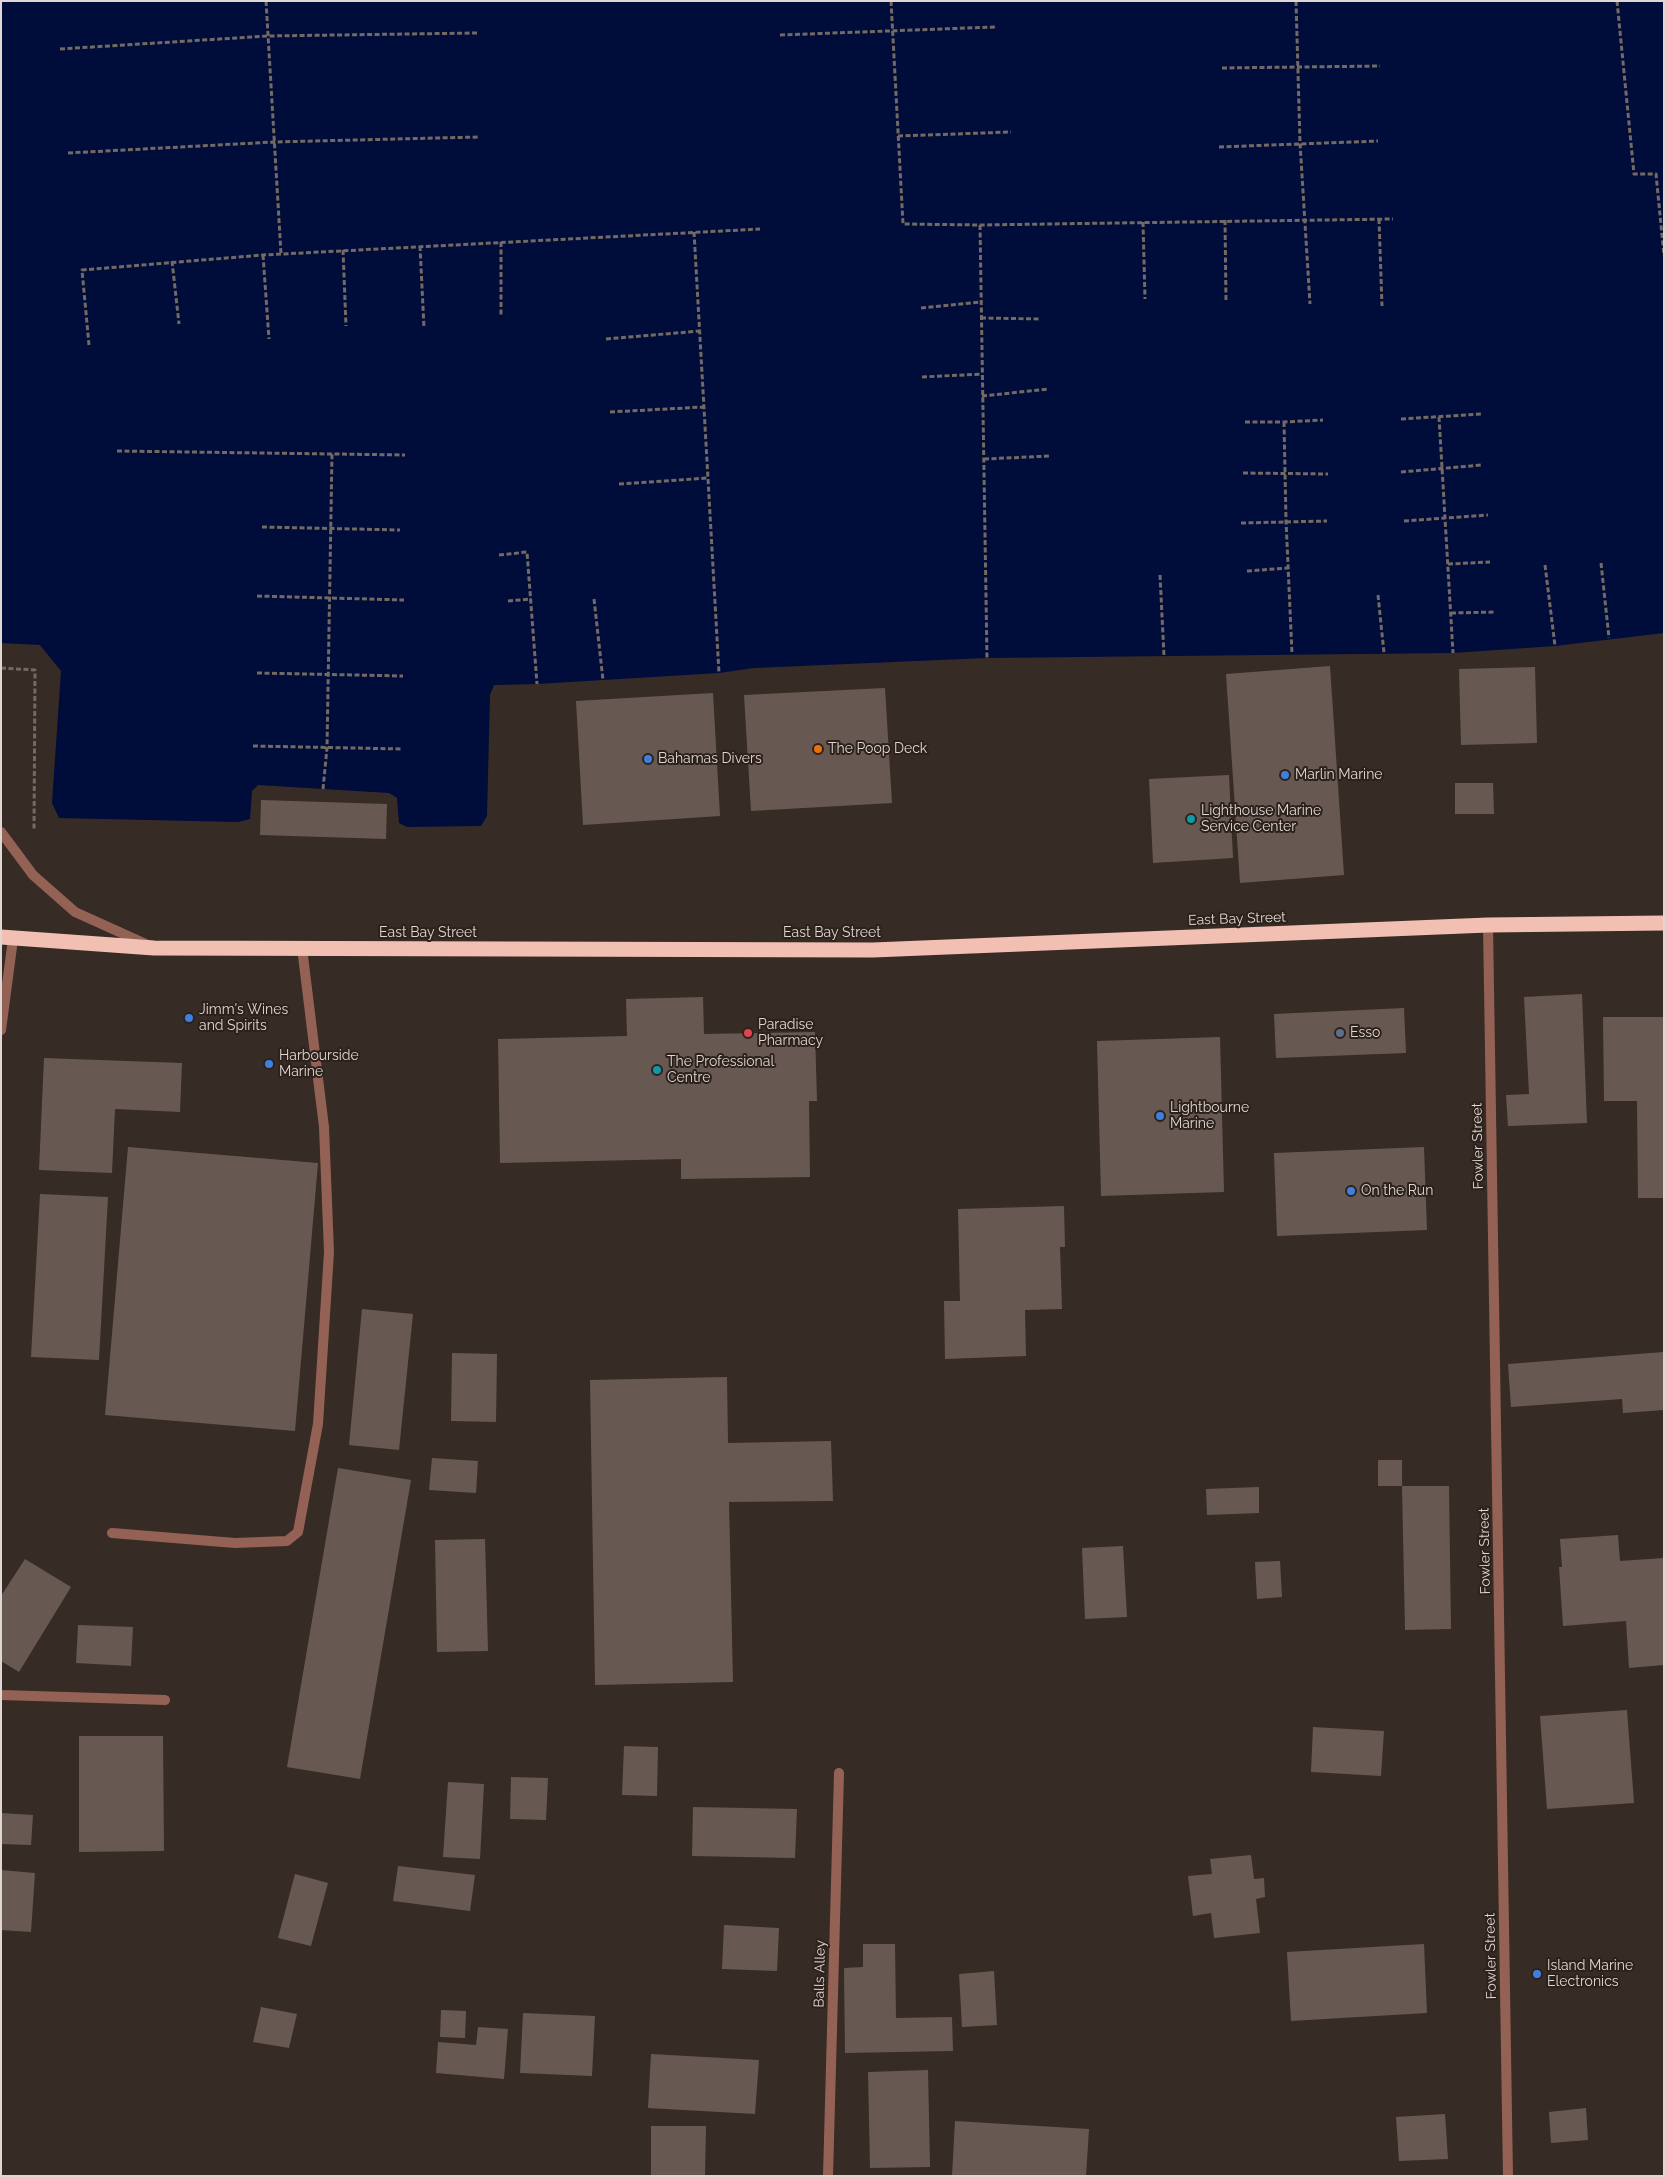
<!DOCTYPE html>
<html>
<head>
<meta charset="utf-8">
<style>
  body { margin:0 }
  #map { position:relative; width:1665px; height:2177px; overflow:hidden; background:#372b25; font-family:Raleway,sans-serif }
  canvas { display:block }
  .frame { position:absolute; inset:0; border:2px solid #dfd7d3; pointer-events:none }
</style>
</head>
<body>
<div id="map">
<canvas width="1665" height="2177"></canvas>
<div class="frame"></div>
</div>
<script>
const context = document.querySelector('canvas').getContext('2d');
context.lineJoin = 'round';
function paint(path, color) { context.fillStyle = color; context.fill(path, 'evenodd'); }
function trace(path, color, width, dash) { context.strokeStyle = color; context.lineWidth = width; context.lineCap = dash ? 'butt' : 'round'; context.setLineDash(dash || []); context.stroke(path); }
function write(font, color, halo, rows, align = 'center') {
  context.font = font + ' Raleway,sans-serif'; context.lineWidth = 4; context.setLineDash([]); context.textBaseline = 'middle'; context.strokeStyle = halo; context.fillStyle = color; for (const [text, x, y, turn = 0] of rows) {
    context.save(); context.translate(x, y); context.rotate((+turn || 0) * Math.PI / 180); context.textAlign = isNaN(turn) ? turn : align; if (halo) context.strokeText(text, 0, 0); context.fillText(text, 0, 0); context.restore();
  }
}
const water = new Path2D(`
  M1,1H1664V633L1555,646L1453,653L987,658L754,668L719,673L537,684L494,685L490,695L487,816L481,826L407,827L399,823L397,798L389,793L258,785L252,791L250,819L238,822L59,818L52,803L61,671L40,645L1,643Z`);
const building = new Path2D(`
  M1330,666L1344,875L1240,883L1226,674Z
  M1535,667L1537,743L1461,745L1459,669Z
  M885,688L892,803L751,811L744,695Z
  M713,693L720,816L583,825L576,701Z
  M1229,775L1233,858L1153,863L1149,779Z
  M1455,783H1493L1494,814H1455Z
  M261,800L387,804L386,839L260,835Z
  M1582,994L1587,1123L1508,1126L1506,1095L1529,1094L1524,997Z
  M703,997L704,1034L815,1032L817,1101H809L810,1177L681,1179V1159L500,1163L498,1039L627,1036L626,999Z
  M1404,1008L1406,1053L1276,1058L1274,1014Z
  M1603,1017H1664V1198H1638L1637,1101H1604Z
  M1220,1037L1224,1192L1101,1196L1097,1041Z
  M44,1058L182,1063L180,1112L115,1109L112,1173L39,1170Z
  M128,1147L318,1163L295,1431L105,1415Z
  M1424,1147L1427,1230L1277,1236L1274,1153Z
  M40,1194L108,1197L99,1360L31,1357Z
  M1064,1206L1065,1247H1060L1062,1309L1025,1310L1026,1356L945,1359L944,1301H960L958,1209Z
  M362,1309L413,1314L399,1450L349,1445Z
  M1664,1352V1410L1623,1413L1622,1399L1511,1407L1508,1364Z
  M452,1353L497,1354L496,1422L451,1421Z
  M727,1377L728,1443L831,1441L833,1501L729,1502L733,1682L595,1685L590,1380Z
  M432,1458L478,1461L476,1493L429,1490Z
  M1378,1460H1402V1486H1378Z
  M338,1468L411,1480L360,1779L287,1767Z
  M1402,1486H1449L1451,1629L1405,1630Z
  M1259,1487V1513L1207,1515L1206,1489Z
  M1618,1535L1620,1561L1664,1558V1665L1629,1668L1626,1621L1563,1626L1559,1567H1562L1560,1539Z
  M485,1539L488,1651L437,1652L435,1540Z
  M1123,1546L1127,1617L1085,1619L1082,1548Z
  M25,1559L71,1587L19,1672L1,1661V1596Z
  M1280,1561L1282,1597L1257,1599L1255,1562Z
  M78,1625L133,1627L131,1666L76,1663Z
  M1627,1710L1634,1803L1547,1809L1540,1716Z
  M1313,1727L1384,1731L1381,1776L1311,1772Z
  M79,1736H163L164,1851L79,1852Z
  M624,1746L658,1747L657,1796L622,1795Z
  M511,1777L548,1778L546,1820L510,1819Z
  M448,1782L484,1784L480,1859L443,1857Z
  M693,1807L797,1809L795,1858L692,1856Z
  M1,1813L33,1815L31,1845L1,1844Z
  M1251,1855L1254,1879L1264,1878L1265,1897L1256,1899L1260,1933L1214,1938L1211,1913L1193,1916L1188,1876L1212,1874L1210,1859Z
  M398,1866L475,1875L470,1911L393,1901Z
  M1,1870L35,1873L31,1932L1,1930Z
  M295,1874L328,1883L311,1946L278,1938Z
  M724,1925L779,1928L777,1971L722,1969Z
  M863,1944H895L896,2018L952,2017L953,2051L845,2053L844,1968L863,1967Z
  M1424,1944L1427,2013L1291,2021L1287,1952Z
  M994,1971L997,2025L962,2027L959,1974Z
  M261,2007L297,2014L289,2048L253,2042Z
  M441,2010L466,2011L465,2038L440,2037Z
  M523,2013L595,2016L592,2076L520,2073Z
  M478,2027L508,2029L504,2079L436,2073L438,2042L476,2045Z
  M651,2054L759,2060L755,2114L648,2108Z
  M928,2070L930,2167L870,2168L868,2072Z
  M1586,2108L1588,2140L1551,2143L1549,2112Z
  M1445,2114L1448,2159L1399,2161L1396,2117Z
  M955,2121L1089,2129L1086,2176H952Z
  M651,2126H706L705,2176H651Z`);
const path = new Path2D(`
  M266,1L281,254
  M891,1L903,224L980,225L1393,219
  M1296,1L1300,143L1310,304
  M1617,1L1634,174H1656L1664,256
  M780,35L995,27
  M60,49L268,36L477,33
  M1222,68L1380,66
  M898,136L1011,132
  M1219,147L1378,141
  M68,153L274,142L478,137
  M1379,219L1382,306
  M1225,220L1226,301
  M1143,222L1145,299
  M980,225L987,658
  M694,232L719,673
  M501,242V317
  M420,246L424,328
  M343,250L346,326
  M263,255L269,339
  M172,261L179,324
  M921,308L981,302
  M981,318L1041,319
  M606,339L700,331
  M89,345L82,270L263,255L760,229
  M922,377L982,374
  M982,396L1049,389
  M610,412L704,407
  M1439,417L1453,653
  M1401,419L1481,414
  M1245,422H1284L1323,420
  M1284,422L1286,520L1292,654
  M117,451L405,455
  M984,459L1050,456
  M1401,472L1482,465
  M1243,473L1328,474
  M619,484L708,478
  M1404,521L1488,515
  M1241,523L1327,521
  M262,527L400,530
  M499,555L527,552L537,684
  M1601,563L1609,638
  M1448,564L1490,562
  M1545,565L1555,646
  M1247,571L1288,568
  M1160,575L1164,656
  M1378,595L1384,653
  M257,596L404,600
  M594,599L603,680
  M508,601L531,599
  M1451,613L1495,612
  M1,668L35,670L34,830
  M257,673L403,676
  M253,746L402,749
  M323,789L327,748L332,454`);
const lane = new Path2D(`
  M1,832L33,875L75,912L148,945
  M112,1533L235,1543L287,1541L298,1532L318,1424L329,1252L324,1127L302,948
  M1,1695L165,1700`);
const street = new Path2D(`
  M1488,925L1508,2176
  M1,1030L13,939
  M828,2176L839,1773`);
const highway = new Path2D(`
  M1,937L154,948L873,950L1488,925L1664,923`);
const markers = [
  [818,749,5,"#e8710a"],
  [648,759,5,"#3f7fe0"],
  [1285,775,5,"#3f7fe0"],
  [1191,819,5,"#0f9aa8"],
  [189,1018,5,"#3f7fe0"],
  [748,1033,5,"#e0444e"],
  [1340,1033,5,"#5c6f8a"],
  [269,1064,5,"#3f7fe0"],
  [657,1070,5,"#0f9aa8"],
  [1160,1116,5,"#3f7fe0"],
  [1351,1191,5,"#3f7fe0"],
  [1537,1974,5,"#3f7fe0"]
];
const poiNames = [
  ["The Poop Deck",828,749],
  ["Bahamas Divers",658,759],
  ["Marlin Marine",1295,775],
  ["Lighthouse Marine",1201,811],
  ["Service Center",1201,827],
  ["Jimm's Wines",199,1010],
  ["and Spirits",199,1026],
  ["Paradise",758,1025],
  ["Pharmacy",758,1041],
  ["Esso",1350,1033],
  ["Harbourside",279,1056],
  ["Marine",279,1072],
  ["The Professional",667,1062],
  ["Centre",667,1078],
  ["Lightbourne",1170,1108],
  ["Marine",1170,1124],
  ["On the Run",1361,1191],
  ["Island Marine",1547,1966],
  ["Electronics",1547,1982]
];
const streetNames = [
  ["East Bay Street",1237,919,-2],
  ["East Bay Street",428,933],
  ["East Bay Street",832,933],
  ["Fowler Street",1478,1146,-91],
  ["Fowler Street",1485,1551,-91],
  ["Fowler Street",1491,1956,-91],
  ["Balls Alley",820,1974,-89]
];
paint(water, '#000c3a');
paint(building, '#675952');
trace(path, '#746a64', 3, [5, 2.5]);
trace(lane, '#946255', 10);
trace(street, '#946255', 10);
trace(highway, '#f2c0b2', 15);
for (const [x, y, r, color] of markers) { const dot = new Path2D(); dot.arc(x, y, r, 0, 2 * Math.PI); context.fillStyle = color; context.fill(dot); trace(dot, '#2d211b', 2); }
write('14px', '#dfd7d3', '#2d211b', poiNames, 'left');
write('14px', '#dfd7d3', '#2d211b', streetNames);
</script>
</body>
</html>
